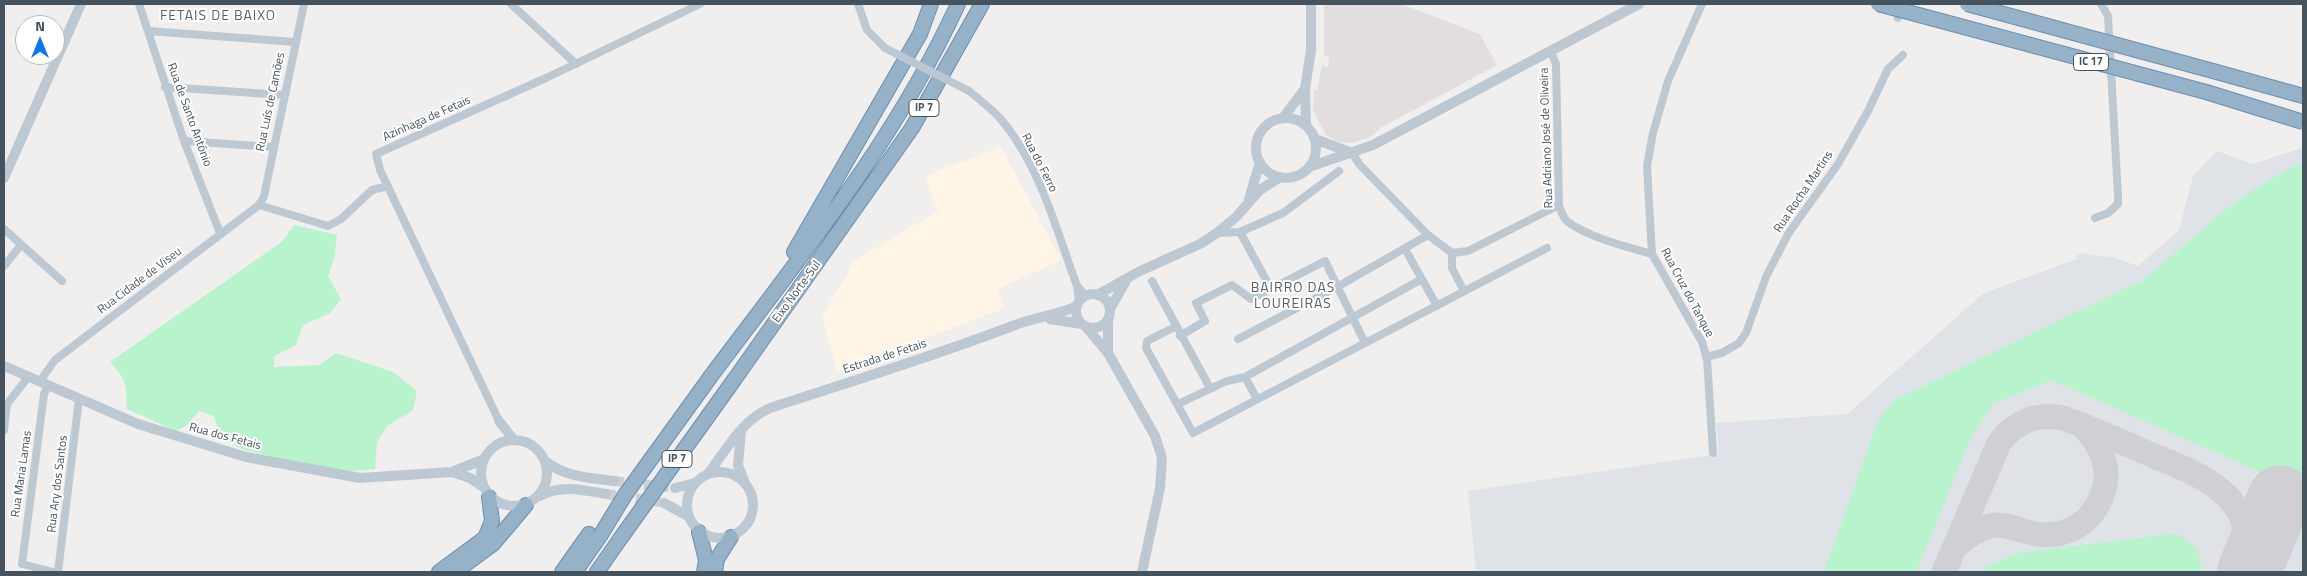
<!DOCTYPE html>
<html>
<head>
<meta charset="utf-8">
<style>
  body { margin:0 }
  #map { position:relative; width:2307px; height:576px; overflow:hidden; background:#f1eeee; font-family:"Titillium Web",sans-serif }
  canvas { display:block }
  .frame { position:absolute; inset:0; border:5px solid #44535d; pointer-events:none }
  .north { position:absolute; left:15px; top:15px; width:50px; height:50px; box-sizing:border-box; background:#fff; border:1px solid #b4babe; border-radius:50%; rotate:0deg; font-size:14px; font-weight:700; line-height:20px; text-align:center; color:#44535d }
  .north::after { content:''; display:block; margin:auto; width:18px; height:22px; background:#0679f2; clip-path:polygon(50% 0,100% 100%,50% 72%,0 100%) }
</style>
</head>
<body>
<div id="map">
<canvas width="2307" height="576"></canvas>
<div class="frame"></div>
<div class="north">N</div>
</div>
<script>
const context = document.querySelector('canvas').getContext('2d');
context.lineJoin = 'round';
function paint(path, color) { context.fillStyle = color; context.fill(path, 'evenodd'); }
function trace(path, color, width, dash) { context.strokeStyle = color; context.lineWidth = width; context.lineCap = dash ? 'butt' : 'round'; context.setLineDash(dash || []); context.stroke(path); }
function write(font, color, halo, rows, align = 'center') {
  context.font = font + ' "Titillium Web",sans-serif'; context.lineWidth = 4; context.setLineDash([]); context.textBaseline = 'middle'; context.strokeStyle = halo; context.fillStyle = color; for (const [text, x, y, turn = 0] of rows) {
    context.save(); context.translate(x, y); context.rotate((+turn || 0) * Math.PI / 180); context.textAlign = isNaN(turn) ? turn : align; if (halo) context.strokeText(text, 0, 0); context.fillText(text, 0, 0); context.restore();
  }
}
const commercial = new Path2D(`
  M1001,147L1061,260L998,289L1005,308L837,371L822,317L855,260L938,211L925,176Z`);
const education = new Path2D(`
  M1324,4H1401L1480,34L1497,65L1382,127L1370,137L1352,143L1338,142L1326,135L1313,111L1314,90H1317L1322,66L1328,67L1329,56H1324Z`);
const airport = new Path2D(`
  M2303,148V572H1476L1468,491L1719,454L1716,423L1847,414L1984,293L2077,259V253L2112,257L2138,266L2179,230L2193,176L2217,151L2252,164Z`);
const green = new Path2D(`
  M2303,164V491L2051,380L1993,404L1971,437L1916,572H1824L1877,424L1884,412L1896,399L2141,281C2186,247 2225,204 2275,177C2284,172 2293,166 2303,164Z
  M294,225L337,235L334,259L328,276L341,299L330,313L303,325L296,345L274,356V367L319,365L336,353L393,372L417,391L413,410L387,426L377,442L375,469L339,472L244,450L221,438L214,416L199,411L187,425L176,431L127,409C126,386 127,379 110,362L283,241Z
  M2172,534L2181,536L2198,549L2202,572H1981L1989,566L2018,553Z`);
const taxiway = new Path2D(`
  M1957,545C2007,502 2016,544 2061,533C2093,526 2114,488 2103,457C2099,445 2091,435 2082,425
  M1944,572L1999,443C2015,421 2037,413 2063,418C2093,429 2122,442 2152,455C2210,479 2258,497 2246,572`);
const runway = new Path2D(`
  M2249,572L2280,497`);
const tertiaryTunnel = new Path2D(`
  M614,481L675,488
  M606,494L664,503`);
const minor = new Path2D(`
  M139,4L184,141L220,233
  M511,4L576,64
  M858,4L867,30L885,48
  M1702,4L1668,81L1653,133L1647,166L1652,254L1702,342L1707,359L1713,453
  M1898,18L1904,4
  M148,31L295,42
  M1551,52L1556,64L1559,205C1561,211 1563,218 1568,222C1588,237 1627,247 1652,254
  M165,87L284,95
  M969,91C979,99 989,107 998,116C1039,162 1056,229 1077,286L1079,301
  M184,141L272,147
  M1352,153L1360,165L1428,235L1452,253L1468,251L1559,205
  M259,205L328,226L341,219L372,190L388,186
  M2095,218L2108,213L2118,204V196L2108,16L2101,4
  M4,229L62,281
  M1240,232L1271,289
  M1217,233L1240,232L1283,213L1339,171
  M1405,249L1437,306
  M1452,253V268L1464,291
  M4,266L21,245
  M1152,281L1210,388
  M1077,286L1086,296
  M1175,327L1147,341L1146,348L1193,433L1547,248
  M1180,336L1205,321L1196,303L1232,285L1251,299L1325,261L1365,343
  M1238,339L1337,287L1428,235
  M1706,357L1722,353L1739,343L1746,333L1766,277L1788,234L1838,164L1868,111L1888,69L1903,55
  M1245,377L1257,399
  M40,381L55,360L259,205L264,196L304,4
  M48,385L44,394L22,564L53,572
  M1178,404L1227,381L1245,377L1422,279
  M499,421L380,170L376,154L546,78L700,4
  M4,430L7,404L29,376
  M58,572L79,399`);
const tertiary = new Path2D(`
  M1283,118L1304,90
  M1256 148a30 30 0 1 1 60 0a30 30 0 1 1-60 0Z
  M1306,125L1305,89L1311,50V4
  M1315,139L1352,153
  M1309,167L1373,145L1639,4
  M4,178L81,4
  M1249,199L1260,162
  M1076 311a17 17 0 1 1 34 0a17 17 0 1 1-34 0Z
  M1097,295L1140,271L1200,244L1217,233L1236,217L1260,190L1280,177
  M1110,309L1127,279
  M1050,319L1081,324
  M1108,321V353
  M1086,327L1108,353L1155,436L1162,458L1160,488L1142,572
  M4,366L138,424L246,457L360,478L452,472L482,460
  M499,421L514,440
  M741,432L738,465L744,481
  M481 473a33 33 0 1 1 66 0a33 33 0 1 1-66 0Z
  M545,461C565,477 590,478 614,481
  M687 505a33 33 0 1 1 66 0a33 33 0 1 1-66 0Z
  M452,472L470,478L482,486
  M708,474C727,449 741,421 770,408C852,381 935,356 1015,325C1036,317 1057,315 1077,306
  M675,488L695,483
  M540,496C561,484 583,490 606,494
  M664,503L688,516`);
const trunk = new Path2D(`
  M2213,71L2303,96
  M794,252L920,34L931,4
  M711,376C800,257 896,140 958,4
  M734,380L912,128L982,4
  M699,532L706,560L704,572
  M439,572L485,538L492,521L489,497
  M455,572L493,544L526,505
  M562,572L589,534
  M575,572L600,536
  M597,572L620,539
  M715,572L717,559L731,537`);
const minorBridge = new Path2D(`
  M885,48L969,91`);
const trunkBridge = new Path2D(`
  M1878,4L2206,92L2303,122
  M1967,4L2213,71
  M600,536L625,495L711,376
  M620,539L734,380`);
const shields = [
  [2091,62,35],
  [924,108,30],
  [677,459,30]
];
const shieldNames = [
  ["IC 17",2091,62],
  ["IP 7",924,108],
  ["IP 7",677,459]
];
const streetNames = [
  ["Rua Luís de Camões",271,102,-78],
  ["Rua de Santo António",189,115,70],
  ["Azinhaga de Fetais",427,119,-24],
  ["Rua Adriano José de Oliveira",1547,138,-92],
  ["Rua do Ferro",1039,163,63],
  ["Rua Rocha Martins",1804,192,-56],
  ["Rua Cidade de Viseu",140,281,-37],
  ["Eixo Norte-Sul",797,292,-54],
  ["Rua Cruz do Tanque",1687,293,62],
  ["Estrada de Fetais",885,357,-18],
  ["Rua dos Fetais",225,437,15],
  ["Rua Maria Lamas",22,474,-82],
  ["Rua Ary dos Santos",58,484,-83]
];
const neighbourhoodNames = [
  ["FETAIS DE BAIXO",218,17],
  ["BAIRRO DAS",1293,289],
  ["LOUREIRAS",1293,305]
];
paint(commercial, '#fef5e5');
paint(education, '#e2dee0');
paint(airport, '#dfe2e6');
paint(green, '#b7f3cb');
trace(taxiway, '#d0d0d4', 25);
trace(runway, '#d0d0d4', 64);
trace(tertiaryTunnel, '#cecfd1', 10, [10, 5]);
trace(trunk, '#6b8eae', 16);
trace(minor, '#bdc9d2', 8);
trace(tertiary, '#bdc9d2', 10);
trace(trunk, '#95b2c9', 14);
trace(trunkBridge, '#6b8eae', 16, []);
trace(minorBridge, '#bdc9d2', 8);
trace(trunkBridge, '#95b2c9', 14);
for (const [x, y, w] of shields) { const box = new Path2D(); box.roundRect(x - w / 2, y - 8.5, w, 17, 4); context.fillStyle = '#fff'; context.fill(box); trace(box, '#44535d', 1); }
write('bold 11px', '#44535d', null, shieldNames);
write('12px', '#44535d', '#fff', streetNames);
context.letterSpacing = '1px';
write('14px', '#5a5f64', '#fff', neighbourhoodNames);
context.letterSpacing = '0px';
</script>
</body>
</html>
